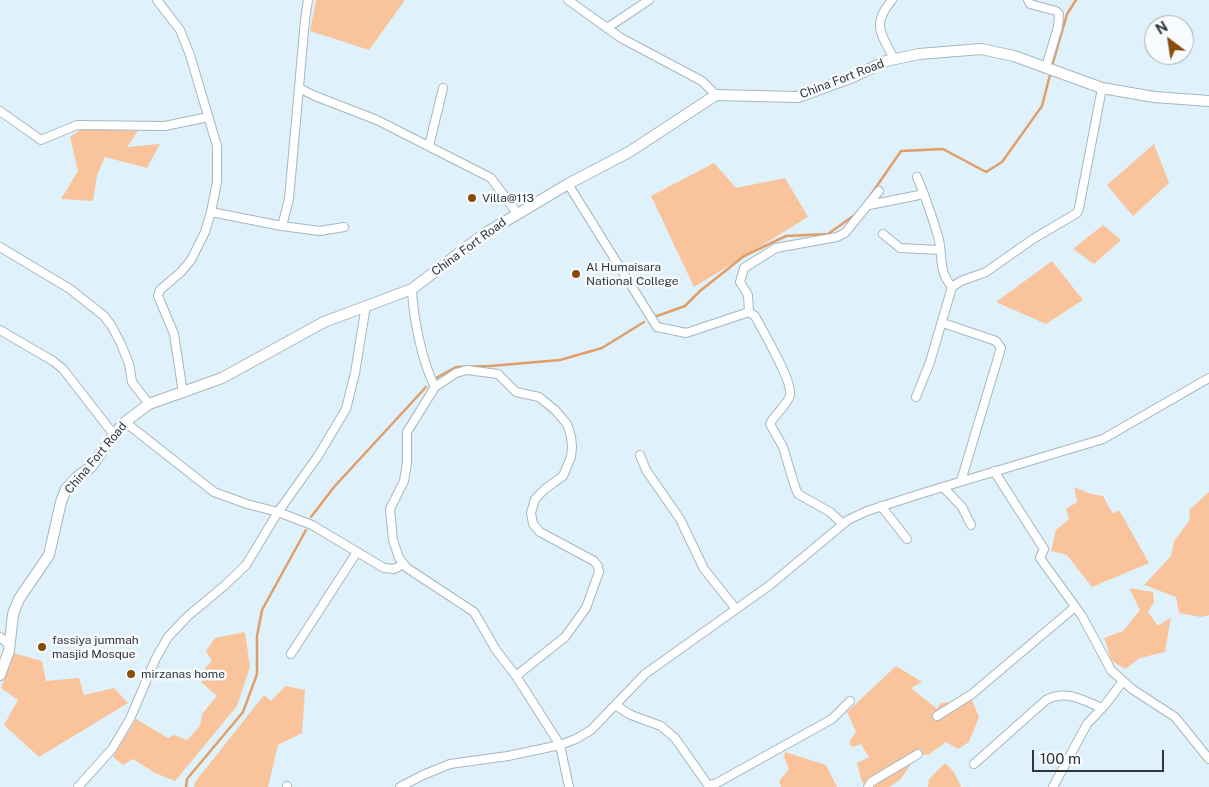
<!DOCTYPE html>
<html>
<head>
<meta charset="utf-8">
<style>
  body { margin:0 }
  #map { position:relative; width:1209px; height:787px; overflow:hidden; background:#dff1fa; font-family:"Public Sans",sans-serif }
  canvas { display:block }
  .north { position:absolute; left:1144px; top:15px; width:50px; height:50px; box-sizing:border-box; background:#f8fbfd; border:1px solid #a8acaf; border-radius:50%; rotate:329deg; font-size:14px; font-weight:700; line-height:20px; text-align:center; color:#2f3539 }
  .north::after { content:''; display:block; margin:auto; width:18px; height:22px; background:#884c0b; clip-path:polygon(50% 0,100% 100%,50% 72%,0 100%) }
  .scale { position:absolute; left:1032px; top:750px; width:132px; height:22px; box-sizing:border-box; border:2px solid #2f3539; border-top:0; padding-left:6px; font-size:15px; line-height:18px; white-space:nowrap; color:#2f3539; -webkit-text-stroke:4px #f8fbfd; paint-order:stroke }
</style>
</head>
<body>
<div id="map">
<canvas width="1209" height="787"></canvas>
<div class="north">N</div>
<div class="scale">100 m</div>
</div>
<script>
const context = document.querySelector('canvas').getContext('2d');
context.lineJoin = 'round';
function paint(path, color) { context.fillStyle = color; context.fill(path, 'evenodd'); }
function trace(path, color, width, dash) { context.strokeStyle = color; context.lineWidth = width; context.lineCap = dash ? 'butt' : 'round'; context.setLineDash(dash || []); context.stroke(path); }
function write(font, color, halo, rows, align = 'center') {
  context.font = font + ' "Public Sans",sans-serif'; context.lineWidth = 5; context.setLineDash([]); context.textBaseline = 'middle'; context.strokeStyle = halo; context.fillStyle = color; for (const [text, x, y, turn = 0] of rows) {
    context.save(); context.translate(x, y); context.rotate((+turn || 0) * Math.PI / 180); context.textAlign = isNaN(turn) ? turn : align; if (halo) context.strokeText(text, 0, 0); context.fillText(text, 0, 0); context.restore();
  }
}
const green = new Path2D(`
  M316,0H405L369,50L310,31Z
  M82,129L138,131L127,147L160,144L147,168L105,157L97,175L93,201L61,199L78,171L70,137Z
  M1154,144L1169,183L1133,216L1107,185Z
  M714,163L736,188L785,178L808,217L694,287L651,196Z
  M1103,225L1121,240L1094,264L1073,249Z
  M1052,261L1083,300L1046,324L996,302Z
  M1074,487L1091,494L1103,496L1113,514L1119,510L1149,563L1092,587L1067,555L1051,551L1056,530L1069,519L1066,509L1077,502Z
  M1209,492V615L1201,617L1179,613L1176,597L1144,585L1171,556L1174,541L1190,520L1189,510Z
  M1129,588L1153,592L1154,602L1148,612L1158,626L1171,617L1165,652L1140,658L1125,669L1112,661L1104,638L1123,631L1140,610Z
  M245,632L250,667L237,706L175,781L155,773L133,759L123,765L113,757L136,719L168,738L174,735L187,740L200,726L202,714L217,696L201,682L207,676L203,671L212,661L206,651L215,638Z
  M13,653L42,661L46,681L79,678L84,695L114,688L128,703L39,757L4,725L18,700L1,688Z
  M896,666L922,682L911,688L937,709L941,703L972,700L979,717L969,742L958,749L946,742L928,755L918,754L900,780L889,787H869L862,782L857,763L869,757L861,744L852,747L849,742L856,732L847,712Z
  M285,686L305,690L302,733L278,745L268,787H194L195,782L264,695L271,701Z
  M785,752L826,765L837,787H781L779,781L789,769L784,757Z
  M945,763L954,772L961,787H928L929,779Z`);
const stream = new Path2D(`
  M1052,66L1067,14L1076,0
  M870,196L901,151L943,149L986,172L1002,162L1042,106L1051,71
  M657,316L685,306L700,291L744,256L786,236L828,234L856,214
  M436,378L456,367L490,366L560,360L602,348L644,322
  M311,517L334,487L426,387
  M186,787L187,779L243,712L257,674V636L262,610L306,530`);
const minor = new Path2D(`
  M157,0L180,30L190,55L217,146V182L211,212L205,232L191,260L181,272L160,290L158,296L174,334L183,393
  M568,0L621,38L702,81L716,95
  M892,0C871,25 881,33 894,59
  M1028,0L1030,4L1056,11L1059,14L1058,27L1046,67
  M607,28L649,0
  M299,88L315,96L377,120L491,178L517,213
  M0,111L41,140L77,125L165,126L208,117
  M429,146L443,88
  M917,177C925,196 932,216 938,236C944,257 937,269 952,287
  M568,184L657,327L686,333L749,312
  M869,205L924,194
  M211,212L282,226L320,231L344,227
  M282,226L289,199L305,20L308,0
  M883,234L900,248L940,250
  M0,247L70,289L104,316L111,325L121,344L129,364L132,382L149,404
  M412,289C413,317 422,362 435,387L407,432V463L404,481L390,509L393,540L399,558L407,568L474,612L496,650L516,676L560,745L569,787
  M943,323L996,341L1001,348L961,481
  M0,330L53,361L63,369L111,431L115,433
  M435,387L456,373L467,370L498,374L516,392L539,397L555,410L567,424L571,436L572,447L571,457L563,476L545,489L535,499L531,513L533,524L540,532L594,561L598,566L599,572L586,608L565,637L516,676
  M916,397L930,362L952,287L961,281L986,272L1033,239L1077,213L1079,208L1102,88
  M125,422L214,492L247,504L278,512L312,525L384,568L394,569L404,564
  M640,455L646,470L680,519L704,569L736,609
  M994,471L1044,549L1040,558L1082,616L1111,670L1132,689L1175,717L1209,759
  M943,487L962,507L971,525
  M881,506L907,539
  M843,524L830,512L798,494L795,487L783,447L770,424C774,415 789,403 790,395C793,381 762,330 755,316L749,312L748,295L740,282L744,268L776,248L837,237L845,233L879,191
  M0,637L9,645
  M291,654L357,552
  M615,705L631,715L661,726L675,738L708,785L715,784L832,719L850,701
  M937,716L972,694L1075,607
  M974,764L1046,700C1066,689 1082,700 1102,708
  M78,787L112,749L130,719L156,658L168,637L188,616L224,586L246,565L278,512L318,456L346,409L355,373L366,305
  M287,787V786
  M400,787L423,775L450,764L508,756L560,745L576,739L591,730L645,674L770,585L848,520L867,511L923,493L1103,439L1209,378
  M868,787L871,782L918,754
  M1053,787L1087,724L1105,705L1123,681`);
const tertiary = new Path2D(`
  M0,675L9,651L13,614L19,599L49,555L61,502L66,489L77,477L91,467L115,433L125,422L149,404L222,378L324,322L412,289L484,234L568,184L629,152L716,95L798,97L853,77L886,61L919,54L981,49L1014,56L1102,88L1154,97L1209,101`);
const markers = [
  [472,198,5,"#884c0b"],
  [576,274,5,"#884c0b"],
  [42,647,5,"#884c0b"],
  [131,674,5,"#884c0b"]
];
const streetNames = [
  ["China Fort Road",842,79,-21],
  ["China Fort Road",469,247,-36],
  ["China Fort Road",96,458,-50]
];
const poiNames = [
  ["Villa@113",482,198],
  ["Al Humaisara",586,267],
  ["National College",586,281],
  ["fassiya jummah",52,640],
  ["masjid Mosque",52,654],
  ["mirzanas home",141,674]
];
paint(green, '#f9c49b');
trace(stream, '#e09e69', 2.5);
trace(minor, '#a6b7c0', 10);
trace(tertiary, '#a6b7c0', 12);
trace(minor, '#fff', 8);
trace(tertiary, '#fff', 10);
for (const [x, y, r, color] of markers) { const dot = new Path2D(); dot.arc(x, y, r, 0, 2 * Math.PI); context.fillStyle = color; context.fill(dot); trace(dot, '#f8fbfd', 2); }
write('12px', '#2f3539', '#f8fbfd', streetNames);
write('12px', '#2f3539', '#f8fbfd', poiNames, 'left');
</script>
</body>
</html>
